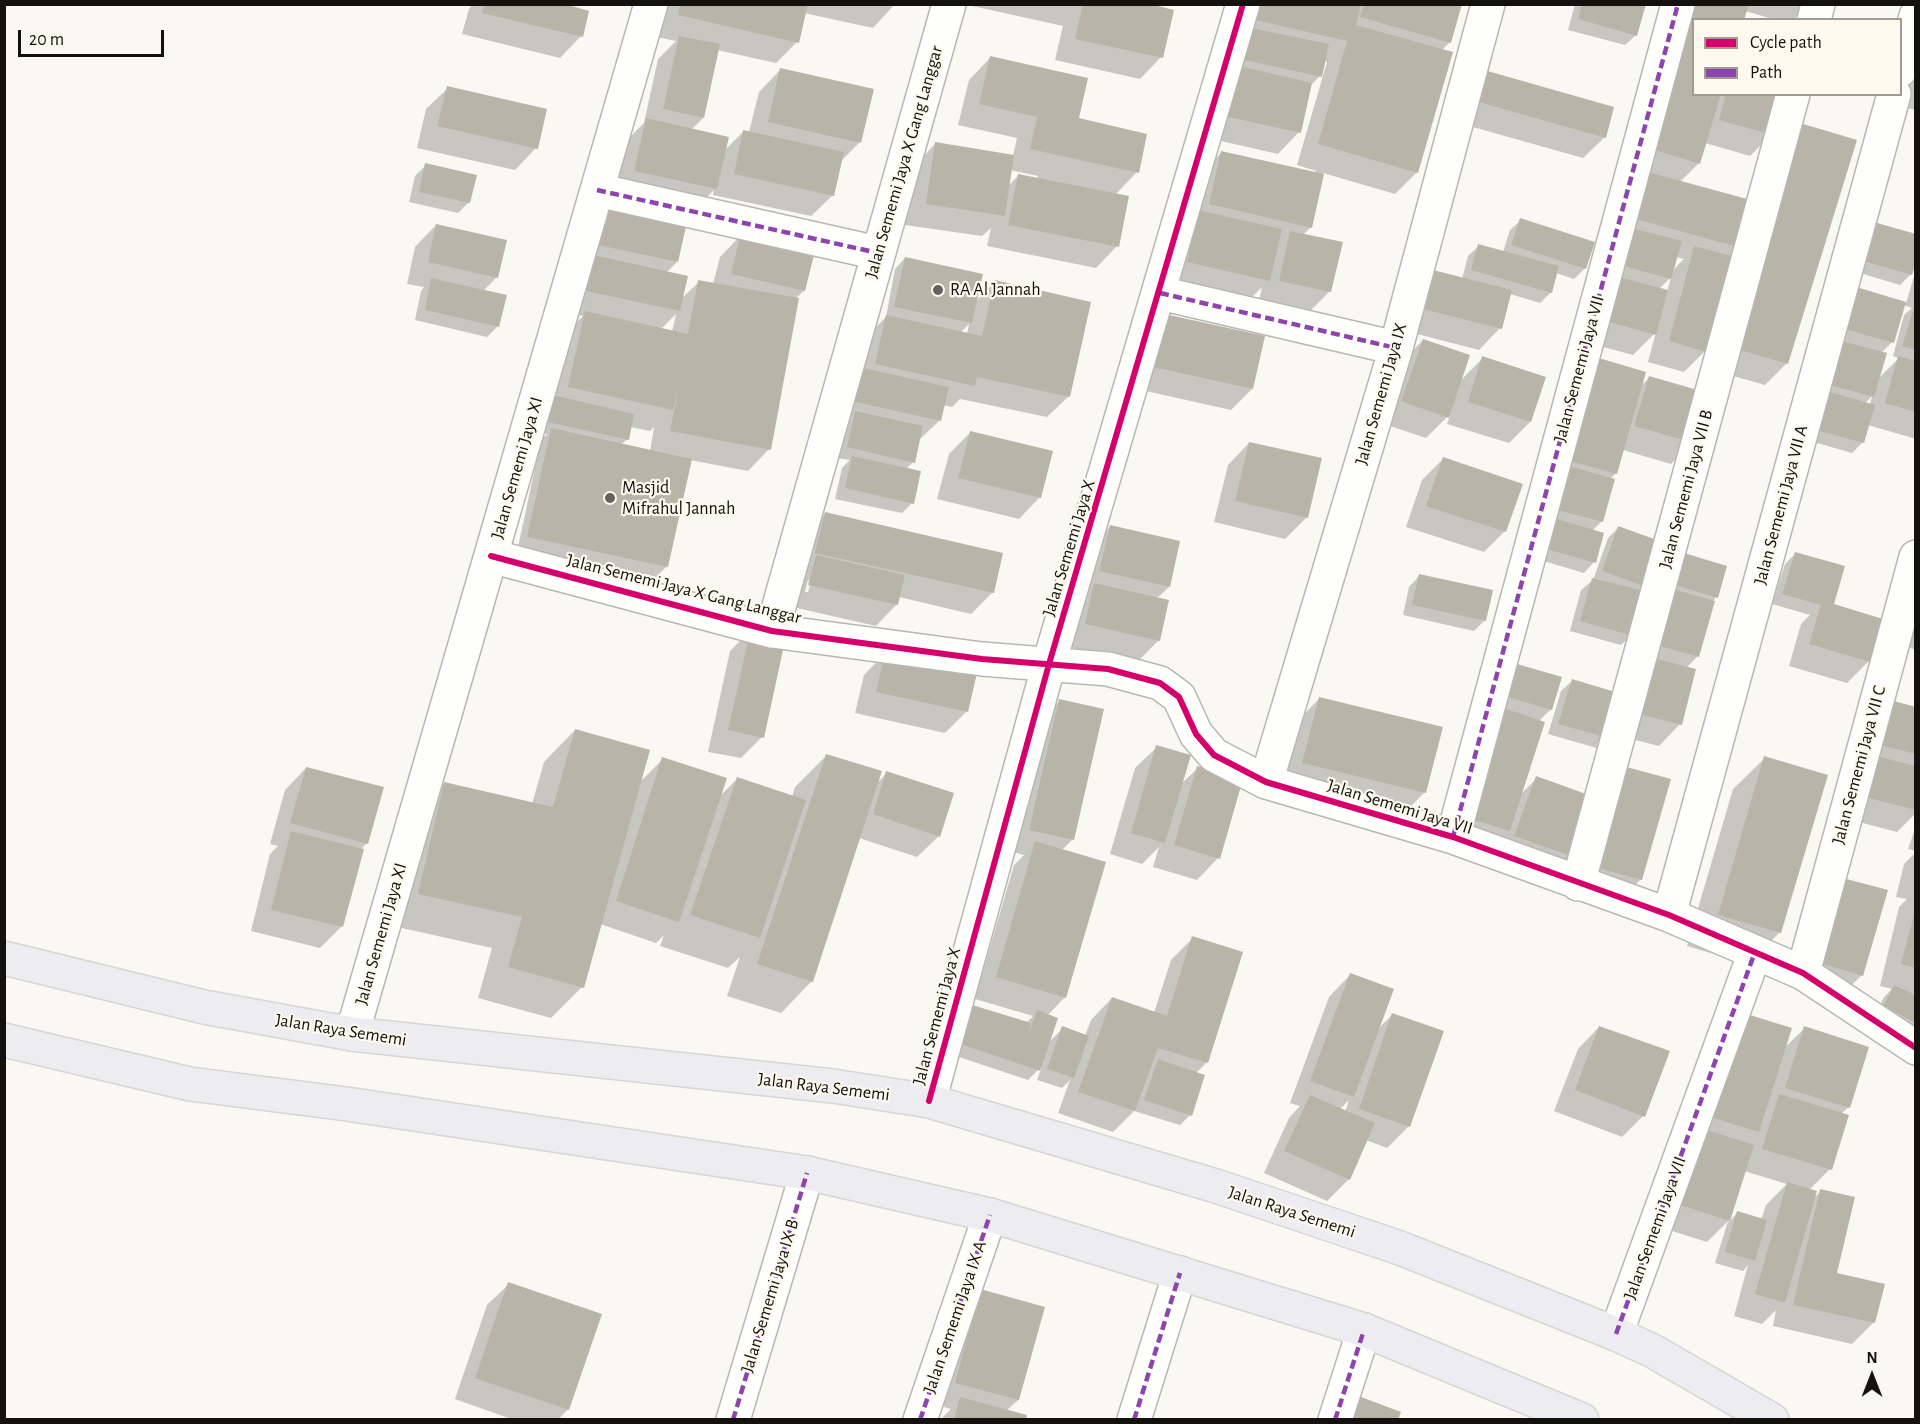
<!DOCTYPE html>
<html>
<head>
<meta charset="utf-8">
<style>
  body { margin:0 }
  #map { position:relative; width:1920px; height:1424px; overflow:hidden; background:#faf8f2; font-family:"Alegreya Sans",sans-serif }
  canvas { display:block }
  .frame { position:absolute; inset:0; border:6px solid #12110d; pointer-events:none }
  .legend { position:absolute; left:1692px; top:18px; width:210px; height:78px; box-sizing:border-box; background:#fdf9ee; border:2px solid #9f9c94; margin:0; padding:8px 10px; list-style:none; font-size:18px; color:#12110d }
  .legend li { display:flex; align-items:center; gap:12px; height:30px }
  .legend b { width:30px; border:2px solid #9f9c94 }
  .north { position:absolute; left:1842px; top:1346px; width:60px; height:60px; -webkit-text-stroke:4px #fdf9ee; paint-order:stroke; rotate:0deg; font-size:16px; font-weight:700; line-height:24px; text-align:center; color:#12110d }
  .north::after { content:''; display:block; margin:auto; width:21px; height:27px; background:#12110d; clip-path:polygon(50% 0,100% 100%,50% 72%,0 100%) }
  .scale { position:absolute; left:18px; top:30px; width:146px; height:27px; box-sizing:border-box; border:3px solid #12110d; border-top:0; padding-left:8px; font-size:18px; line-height:21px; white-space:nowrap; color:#12110d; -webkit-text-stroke:4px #fdf9ee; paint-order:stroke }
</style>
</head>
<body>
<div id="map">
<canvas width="1920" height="1424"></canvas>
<div class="frame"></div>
<ul class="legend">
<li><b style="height:8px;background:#d6006c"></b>Cycle path</li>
<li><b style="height:8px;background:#8e44ad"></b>Path</li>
</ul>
<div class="north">N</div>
<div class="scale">20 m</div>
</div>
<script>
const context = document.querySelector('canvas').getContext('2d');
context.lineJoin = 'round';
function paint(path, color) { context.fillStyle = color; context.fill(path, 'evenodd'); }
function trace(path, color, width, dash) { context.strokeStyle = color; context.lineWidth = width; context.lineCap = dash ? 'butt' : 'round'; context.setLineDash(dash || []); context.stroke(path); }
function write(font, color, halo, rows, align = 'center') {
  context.font = font + ' "Alegreya Sans",sans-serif'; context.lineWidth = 4.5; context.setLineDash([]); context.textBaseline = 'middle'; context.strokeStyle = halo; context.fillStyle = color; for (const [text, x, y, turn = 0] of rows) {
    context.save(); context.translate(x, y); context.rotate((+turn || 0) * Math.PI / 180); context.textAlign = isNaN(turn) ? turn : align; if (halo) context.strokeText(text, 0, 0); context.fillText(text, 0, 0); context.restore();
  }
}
const shadow = new Path2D(`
  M473,4H559L581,36L560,58L462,34L469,9Z
  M665,4H895L873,28L804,13L797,42L776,63L717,50L703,118L691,130L724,151L744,131L749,132L759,92L780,70L859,143L840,162L833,195L811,216L713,195L714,190L694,210L614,192L625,142L644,123L658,59L676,41L657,37Z
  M963,4H1143L1161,57L1140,79L1055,60L1063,26Z
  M1243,4H1460L1450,42L1442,50L1417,172L1395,194L1323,173L1311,227L1303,235L1330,291L1308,313L1259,302L1262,287L1247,302L1166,284L1200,174L1222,152L1315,173L1316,171L1297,165L1327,62L1324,61L1322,74L1310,86L1299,132L1278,154L1199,136Z
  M1575,4H1644L1636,35L1625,45L1568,30Z
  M1674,4H1808L1793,20H1776L1745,11L1694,20V94H1783L1772,134L1750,156L1705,143L1699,163L1680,182L1756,203L1705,351L1684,372L1648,362L1656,332L1633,355L1574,339ZM1676,257L1684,259L1672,271ZM1671,277L1667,292L1659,289Z
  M1916,10V110L1890,104Z
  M990,58L1077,120L1137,172L1115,195L1117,246L1096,268L987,246L991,228L982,236L905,225L914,166L935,144L1013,156L1017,138L958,125L969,80ZM1010,170L1038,176L1037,179L1019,175L1008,186Z
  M448,88L536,148L515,170L417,148L426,109Z
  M1463,93L1605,137L1583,158L1455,122Z
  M426,165L469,202L458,213L409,202L415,176Z
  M1521,220L1585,268L1574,279L1556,273L1551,292L1540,303L1510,294L1500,328L1479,350L1394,328L1462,279L1468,256L1479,246L1503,252L1510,230Z
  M436,225L497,277L483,291L498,326L487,337L415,320L421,291L424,287L407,284L415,247Z
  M587,228L677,262L666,273L681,299L699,282L713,284L720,257L741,235L804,291L797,297L769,449L748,471L690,460L667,566L656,577L518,547L541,440L547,434L538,432L564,335L583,316L561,311ZM676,314L672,332L660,330ZM630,427L650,431L654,427L650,452L621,445L627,439Z
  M1860,233L1911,274L1900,285L1853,271Z
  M905,258L975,302L995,282L1069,396L1047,417L960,399L952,407L943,405L940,420L917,442L913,462L905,470L912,503L902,513L835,499L842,468L850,460L837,458L865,338L886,317L895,269ZM969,324L967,334L961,332Z
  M1814,268L1786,364L1765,385L1712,370Z
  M1916,270V439L1868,425L1863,442L1852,453L1803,439L1842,299L1906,303ZM1903,305L1912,308L1904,315L1893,356L1899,358L1878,379L1881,353L1892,342ZM1872,396L1870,405L1865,403Z
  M1139,336L1252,389L1231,410L1128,387Z
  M1423,340L1460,381L1483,358L1530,422L1509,443L1447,424L1451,413L1426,438L1381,423L1402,362Z
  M1650,377L1692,443L1671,464L1623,450L1616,473L1610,479L1602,521L1592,531L1594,562L1584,573L1523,555L1537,486Z
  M970,433L1040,497L1019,519L937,499L949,454Z
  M1249,443L1307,517L1285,539L1214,522L1228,465Z
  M1443,459L1505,531L1484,552L1406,527L1422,480Z
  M825,514L993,592L971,614L899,597L897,604L876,626L788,606L804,536ZM808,580H811L808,592H805Z
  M1110,527L1169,587L1156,599L1159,640L1137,662L1064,646L1089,548Z
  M1618,528L1666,545L1632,635L1621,645L1570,631L1581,590L1593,580L1608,538Z
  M1795,554L1869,661L1847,683L1789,666L1801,624L1810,615L1772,604L1785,564Z
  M1664,563L1716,597L1712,602L1698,656L1686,668L1680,724L1659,746L1612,734L1600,749L1548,734L1561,691L1572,681L1620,695Z
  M1419,576L1485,620L1474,631L1403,615L1409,587Z
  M1916,580V650L1882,638Z
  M751,630L762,737L741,758L708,752L730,651Z
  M885,653L967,711L945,733L855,713L864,675Z
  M1493,672L1551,709L1539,721L1520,795L1537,778L1641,879L1619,901L1441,837Z
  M1320,698L1425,792L1403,814L1282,784L1298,720Z
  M1060,701L1073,839L1061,851L1065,997L1047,1016L1048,1043L1063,1028L1085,1036L1091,1020L1112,998L1154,1013L1171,960L1193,938L1241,953L1206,1063L1196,1073L1190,1115L1180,1125L1134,1111L1113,1132L1058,1113L1070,1080L1062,1088L1037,1080L1042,1066L1028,1080L947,1053L959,1016L1026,1023L1033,1016L975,999L1014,865L1024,855L1009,851L1038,722Z
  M1916,708V813L1897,832L1836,816L1847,777Z
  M575,730L640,782L663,759L718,798L737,779L792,797L795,787L827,755L877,783L887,773L939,836L917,857L859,838L812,981L781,1013L727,996L740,957L728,968L660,946L664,935L656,943L600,924L582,987L551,1018L478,998L492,948L388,925L413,815L444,784L532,804L544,762Z
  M1157,747L1180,785L1198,768L1218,858L1197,880L1153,867L1159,847L1142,864L1110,854L1135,768Z
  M1765,758L1780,932L1748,964L1687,946L1733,789Z
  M306,768L367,843L360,850L341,927L320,948L251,931L270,854L278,846L270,844L285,790Z
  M1916,826V851L1908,849Z
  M1916,852V994L1911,993L1916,997V1038L1874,1017L1884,997L1892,989L1880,986L1899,907L1907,899L1896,897L1904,864Z
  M1814,899L1862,975L1840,996L1790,982Z
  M1350,975L1377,1030L1393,1014L1409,1126L1387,1148L1366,1140L1349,1179L1327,1201L1264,1173L1289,1118L1300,1106L1290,1103L1329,997ZM1349,1100L1345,1112L1340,1109Z
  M1599,1027L1643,1116L1622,1137L1554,1111L1578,1049Z
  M1805,1028L1849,1107L1841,1114L1830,1169L1809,1190L1814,1198L1821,1191L1835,1274L1874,1322L1852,1344L1773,1326L1776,1310L1762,1324L1734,1316L1748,1265L1743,1271L1715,1263L1728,1221L1707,1242L1653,1225L1677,1150ZM1744,1171L1787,1184L1766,1205L1761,1220L1737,1213L1728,1223Z
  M509,1284L568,1409L558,1420H514L455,1399L487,1305Z
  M1043,1308L1018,1400L1006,1411L1024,1420H940L951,1409L934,1404L959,1313Z`);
const building = new Path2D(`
  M485,4H565L589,11L583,37L482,13Z
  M680,4H808L799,43L678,15Z
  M1083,4H1150L1174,10L1163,58L1075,39Z
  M1259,4H1361L1356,25L1453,52L1418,173L1318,144L1347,41L1255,20Z
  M1364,4H1462L1451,43L1360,17Z
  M1582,4H1646L1637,36L1578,19Z
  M1688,4H1749L1744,20H1694V94H1721L1700,164L1645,147Z
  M1247,27L1329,44L1322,77L1240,59Z
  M679,36L720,44L704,118L663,109Z
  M990,56L1088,78L1079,118L1147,134L1139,173L1030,149L1037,117L979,104Z
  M1231,64L1312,83L1301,133L1220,115Z
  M780,68L874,89L861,143L768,122Z
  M1484,70L1614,107L1606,138L1475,101Z
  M447,86L547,109L538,149L437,126Z
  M1726,94H1785L1773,135L1719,120Z
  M646,118L729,137L717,189L634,171Z
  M1800,123L1857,140L1788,364L1733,348Z
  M743,130L844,152L834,196L734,174Z
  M935,142L1014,155L1005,216L926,204Z
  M1221,151L1324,174L1312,228L1209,204Z
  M425,163L477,175L470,203L419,192Z
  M1637,169L1758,202L1745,249L1625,216Z
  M1018,174L1129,196L1119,247L1008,225Z
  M608,204L687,222L678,262L598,245Z
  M1198,210L1282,229L1270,281L1187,262Z
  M1520,218L1595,242L1586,269L1511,245Z
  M1870,221L1916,234V263L1912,275L1863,261Z
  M436,224L507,240L498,278L428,262Z
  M1620,225L1682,241L1671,279L1609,262Z
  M1290,231L1343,242L1331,292L1279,281Z
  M741,233L815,251L805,291L731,274Z
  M1478,244L1559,266L1552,293L1471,270Z
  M1694,246L1732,256L1706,352L1669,341Z
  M589,254L688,276L680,311L581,290Z
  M905,257L983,274L972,323L894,307Z
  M1425,268L1512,290L1502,329L1415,307Z
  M1608,274L1668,290L1656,335L1595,318Z
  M431,278L507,295L499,327L425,310Z
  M698,280L799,298L771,450L670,431L678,391L673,410L568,387L585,311L688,334Z
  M995,280L1091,302L1070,397L977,377L975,386L875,364L886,315L982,336Z
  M1853,286L1906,302L1894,343L1841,328Z
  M1916,301V350L1902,346Z
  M1160,313L1265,336L1253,389L1149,366Z
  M1423,339L1470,355L1449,418L1401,401Z
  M1838,340L1887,353L1874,397L1826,384Z
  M1482,356L1546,377L1531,422L1468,402Z
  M1592,356L1646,372L1617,474L1562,459Z
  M1898,356L1916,361V412L1885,403Z
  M854,366L949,387L941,421L847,400Z
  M1649,376L1708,393L1694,443L1634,426Z
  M1824,390L1875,405L1864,443L1812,429Z
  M553,395L634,414L629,440L547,422Z
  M855,411L923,426L915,463L847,447Z
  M551,428L692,459L668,567L527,537Z
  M970,431L1053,451L1041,498L958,478Z
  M1249,442L1322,458L1308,518L1235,501Z
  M852,456L921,471L914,504L845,488Z
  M1443,457L1523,484L1506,532L1426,506Z
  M1558,463L1615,479L1603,522L1546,507Z
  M825,512L1003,553L994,593L815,553Z
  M1541,514L1604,533L1596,563L1532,545Z
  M1110,525L1180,541L1170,587L1099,571Z
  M1618,526L1668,544L1652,589L1602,571Z
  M1674,550L1727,566L1718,598L1665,582Z
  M1795,552L1845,566L1834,604L1883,619L1870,662L1809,644L1821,605L1782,594Z
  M816,555L905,575L898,605L808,585Z
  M1419,574L1493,590L1486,621L1412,605Z
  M1592,578L1645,591L1633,636L1580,621Z
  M1094,583L1169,600L1160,641L1085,624Z
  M1665,587L1715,601L1699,657L1649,643Z
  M751,628L786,636L764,738L728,730Z
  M885,652L977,673L968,712L876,692Z
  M1645,656L1696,669L1682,725L1631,712Z
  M1503,660L1562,677L1552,710L1494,693Z
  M1572,679L1625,695L1612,739L1558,724Z
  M1319,697L1443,727L1426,793L1302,763Z
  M1879,697L1916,707V754L1867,742Z
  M1059,699L1104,709L1074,840L1029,830Z
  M1497,706L1545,722L1510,831L1461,816Z
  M575,729L650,750L584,988L508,967L522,917L418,894L444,782L553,807Z
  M1156,745L1191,755L1165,843L1131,833Z
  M826,754L882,771L813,982L757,964Z
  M1868,754L1916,766V810L1857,795Z
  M1764,756L1828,775L1781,933L1718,915Z
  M662,757L727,778L679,922L616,901Z
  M1619,765L1671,779L1642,880L1590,866Z
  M1197,766L1243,779L1220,859L1174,845Z
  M306,767L384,787L368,844L290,823Z
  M886,771L954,793L940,837L873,814Z
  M1536,776L1600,799L1577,858L1514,836Z
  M737,777L806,800L760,938L690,915Z
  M291,831L364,849L343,927L271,910Z
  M1035,841L1106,862L1066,998L996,977Z
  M1835,876L1888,890L1863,976L1810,960Z
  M1916,907V968L1901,964Z
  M1192,936L1243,952L1208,1063L1158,1048L1135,1111L1078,1092L1112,997L1167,1016Z
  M1350,973L1394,989L1354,1097L1310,1081Z
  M1894,985L1916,995V1023L1883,1006Z
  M969,1004L1031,1023L1028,1035L1037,1010L1058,1018L1040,1071L957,1043Z
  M1740,1012L1792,1028L1759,1132L1707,1116Z
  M1392,1013L1444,1031L1410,1127L1359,1109Z
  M1062,1026L1089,1036L1074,1078L1047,1069Z
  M1599,1026L1670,1051L1645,1117L1575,1090Z
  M1804,1026L1869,1047L1850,1108L1785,1088Z
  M1158,1059L1205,1075L1192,1116L1144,1100Z
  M1779,1094L1849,1115L1832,1170L1762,1149Z
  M1310,1095L1375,1123L1350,1180L1284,1151Z
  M1698,1127L1754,1145L1730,1221L1674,1203Z
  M1787,1182L1817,1191L1785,1303L1755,1294Z
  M1820,1189L1855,1197L1837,1273L1885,1284L1875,1323L1793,1305Z
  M1737,1211L1767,1220L1755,1261L1725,1252Z
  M508,1282L602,1314L569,1410L475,1378Z
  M980,1289L1045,1307L1019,1400L955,1383Z
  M1353,1394L1401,1412L1398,1420H1343Z
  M960,1397L1027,1415L1026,1420H954Z`);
const minor = new Path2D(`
  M1814,20L1818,4
  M1900,70L1916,16
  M597,190L878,253
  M1160,293L1396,348
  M491,556L772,631L982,659L1108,669L1160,683L1179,697L1196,734L1214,755L1266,782L1453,837L1669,915L1803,973L1916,1048
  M772,631L949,4
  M1266,782L1396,348L1488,4
  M1453,837L1678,4
  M1578,884L1793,94
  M1669,915L1894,94
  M1803,973L1916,557
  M352,1034L651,4
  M929,1101L1049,664L1243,4
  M1616,1334L1755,952
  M733,1420L807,1173
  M920,1420L990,1215
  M1134,1420L1180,1273
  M1335,1420L1364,1330`);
const major = new Path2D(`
  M4,958L204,1007L352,1034L833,1086L929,1101L1216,1186L1400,1248L1616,1334L1653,1351L1772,1420
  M4,1040L190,1084L347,1104L807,1173L990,1215L1364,1330L1582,1420`);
const quiet = new Path2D(`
  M597,190L878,253
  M1160,293L1396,348
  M1453,837L1678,4
  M1616,1334L1755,952
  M733,1420L807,1173
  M920,1420L990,1215
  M1134,1420L1180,1273
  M1335,1420L1364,1330`);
const cycleway = new Path2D(`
  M491,556L772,631L982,659L1108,669L1160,683L1179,697L1196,734L1214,755L1266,782L1453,837L1669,915L1803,973L1916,1048
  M929,1101L1049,664L1243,4`);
const markers = [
  [938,290,6,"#63625d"],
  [610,498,6,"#63625d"]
];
const streetNames = [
  ["Jalan Sememi Jaya X Gang Langgar",904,162,-74],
  ["Jalan Sememi Jaya VII",1579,369,-75],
  ["Jalan Sememi Jaya IX",1381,394,-74],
  ["Jalan Sememi Jaya XI",517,468,-74],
  ["Jalan Sememi Jaya VII B",1686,489,-75],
  ["Jalan Sememi Jaya VII A",1781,505,-75],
  ["Jalan Sememi Jaya X",1069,548,-73],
  ["Jalan Sememi Jaya X Gang Langgar",684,589,14],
  ["Jalan Sememi Jaya VII C",1859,765,-75],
  ["Jalan Sememi Jaya VII",1400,807,17],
  ["Jalan Sememi Jaya XI",381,934,-74],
  ["Jalan Sememi Jaya X",937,1016,-75],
  ["Jalan Raya Sememi",341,1030,9],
  ["Jalan Raya Sememi",824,1087,7],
  ["Jalan Raya Sememi",1292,1212,18],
  ["Jalan Sememi Jaya VII",1655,1228,-70],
  ["Jalan Sememi Jaya IX B",770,1296,-73],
  ["Jalan Sememi Jaya IX A",955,1317,-71]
];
const poiNames = [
  ["RA Al Jannah",950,290],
  ["Masjid",622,488],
  ["Mifrahul Jannah",622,509]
];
paint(shadow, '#0003');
paint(building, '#b8b4a7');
trace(minor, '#b9b7b3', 36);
trace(major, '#d7d6d3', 36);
trace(minor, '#fefefd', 33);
trace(major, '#edecf0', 33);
trace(quiet, '#8e44ad', 4.5, [9, 4.5]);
trace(cycleway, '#d6006c', 6);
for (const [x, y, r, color] of markers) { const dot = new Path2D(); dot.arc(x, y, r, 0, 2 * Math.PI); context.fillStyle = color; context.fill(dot); trace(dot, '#fdf9ee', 2); }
write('18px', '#12110d', '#fdf9ee', streetNames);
write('18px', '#12110d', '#fdf9ee', poiNames, 'left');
</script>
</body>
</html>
